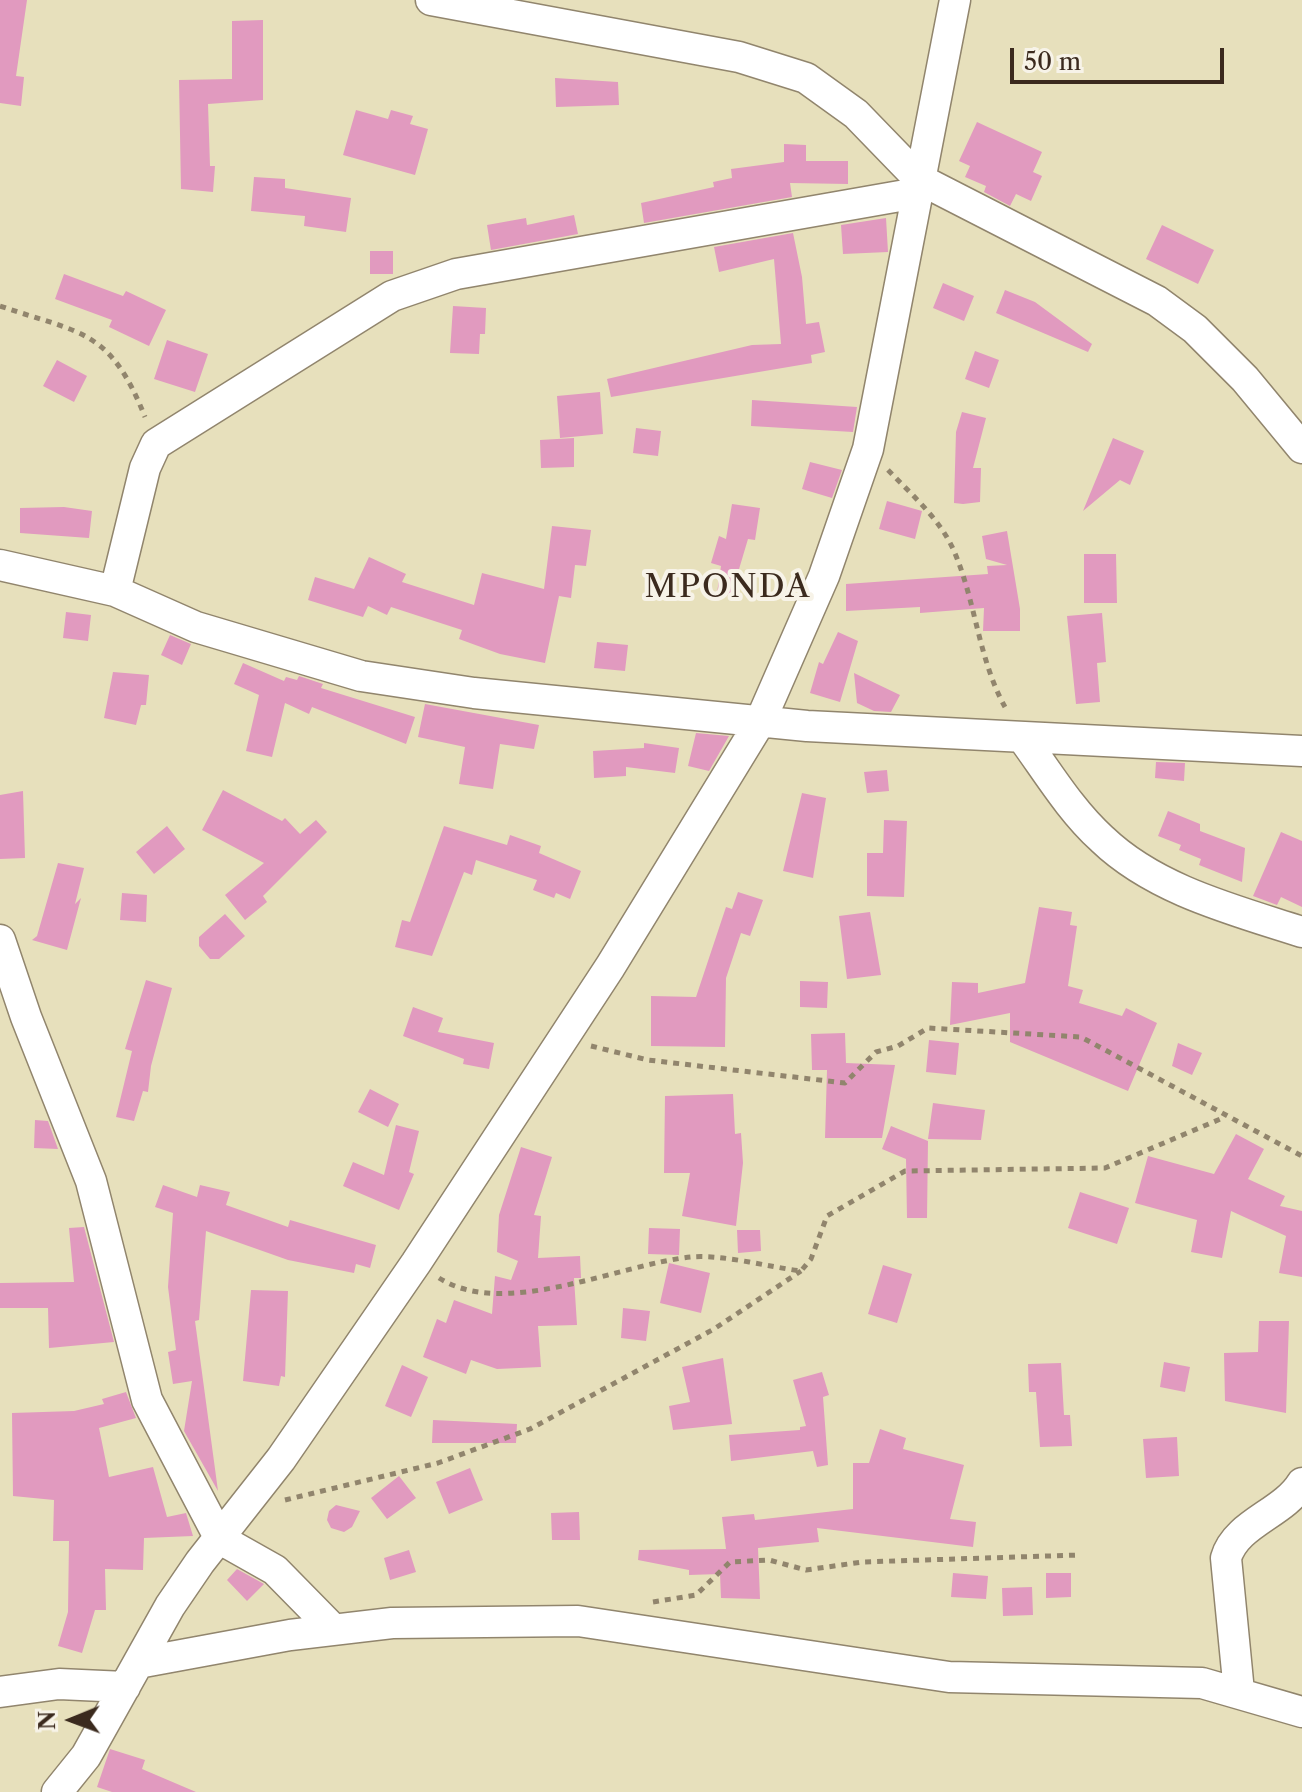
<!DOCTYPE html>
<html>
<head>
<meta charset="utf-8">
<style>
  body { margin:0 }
  #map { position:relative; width:1302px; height:1792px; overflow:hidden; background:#e7e0bc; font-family:"Libre Caslon Text",serif }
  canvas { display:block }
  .north { position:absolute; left:32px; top:1680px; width:80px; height:80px; -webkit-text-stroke:6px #f7f3e8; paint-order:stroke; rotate:269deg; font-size:22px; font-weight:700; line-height:32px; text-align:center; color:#3b2a1e }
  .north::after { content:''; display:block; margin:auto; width:28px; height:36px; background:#3b2a1e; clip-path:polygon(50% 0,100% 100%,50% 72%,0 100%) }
  .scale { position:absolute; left:1010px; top:48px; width:214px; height:36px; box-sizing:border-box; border:4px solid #3b2a1e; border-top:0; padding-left:10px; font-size:24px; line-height:28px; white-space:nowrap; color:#3b2a1e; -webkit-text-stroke:6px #f7f3e8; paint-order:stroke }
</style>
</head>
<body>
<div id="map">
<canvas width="1302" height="1792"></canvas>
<div class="north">N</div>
<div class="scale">50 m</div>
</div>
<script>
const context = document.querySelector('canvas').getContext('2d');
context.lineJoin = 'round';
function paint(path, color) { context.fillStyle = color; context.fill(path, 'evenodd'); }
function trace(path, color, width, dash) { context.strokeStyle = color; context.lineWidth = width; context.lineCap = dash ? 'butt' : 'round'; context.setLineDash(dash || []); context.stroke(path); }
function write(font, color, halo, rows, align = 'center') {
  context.font = font + ' "Libre Caslon Text",serif'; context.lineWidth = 8; context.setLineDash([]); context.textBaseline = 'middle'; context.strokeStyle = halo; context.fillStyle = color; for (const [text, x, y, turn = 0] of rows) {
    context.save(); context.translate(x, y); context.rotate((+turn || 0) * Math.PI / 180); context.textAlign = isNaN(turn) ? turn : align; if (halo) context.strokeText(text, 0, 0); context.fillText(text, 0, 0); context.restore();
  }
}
const building = new Path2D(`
  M0,0H27L16,76L24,77L21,106L0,103Z
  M263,20V100L208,104L210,166H215L213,192L181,189L179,80L232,79V21Z
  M555,78L618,82L619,105L556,107Z
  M356,110L388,119L391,110L413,116L410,124L428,129L415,175L343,155Z
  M977,122L1042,152L1033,172L1042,176L1031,201L1016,194L1010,206L984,192L986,186L965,177L970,166L959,161Z
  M784,144L806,145V161H848V184L790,183L792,197L644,223L641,203L714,187L713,182L732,178L731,169L784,162Z
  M254,177L285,179V188L351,198L346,232L304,226L305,216L251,211Z
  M574,215L578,234L491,250L487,225L526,218L527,225Z
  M886,218L888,252L843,254L841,225Z
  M1162,225L1214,250L1198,284L1146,259Z
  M793,233L802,277L806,324L819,322L825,352L811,355L812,363L611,397L607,379L752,345L781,344L774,259L719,272L714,247Z
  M370,251H393V274H370Z
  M64,274L123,296L126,291L166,310L149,346L109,327L112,320L55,299Z
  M943,283L974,296L964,321L933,308Z
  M1005,290L1035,302L1092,344L1088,352L996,313Z
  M453,306L486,308L485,334H480L479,354L450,353Z
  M167,340L208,354L195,392L154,379Z
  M975,351L999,360L989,388L965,379Z
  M57,360L87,376L74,402L43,386Z
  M600,392L603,434L560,438L557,396Z
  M752,400L857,407L853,432L751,426Z
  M962,412L986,418L973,468H981L980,502L963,504L954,503L956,432Z
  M636,428L661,431L658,456L633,453Z
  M574,438V467L541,468L540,440Z
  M1113,438L1144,451L1130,485L1120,480L1083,511Z
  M810,462L842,470L832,498L802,489Z
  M887,501L922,511L915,539L879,529Z
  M732,504L760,508L755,540L748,539L731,596L717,593L721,566L711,563L719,536L726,539Z
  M64,507L92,511L89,538L20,533V508Z
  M552,526L591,530L586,566L575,565L571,598L559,596L545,663L500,654L459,639L462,630L391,607L387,615L368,606L363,617L308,600L315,577L354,589L369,557L406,574L402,582L474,605L482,573L544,589Z
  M1007,531L1020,609V631H983L984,608L920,613V607L846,611V584L988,574L987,566L1007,565L986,559L982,536Z
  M1084,554H1116L1117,603H1084Z
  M66,612L91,615L88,641L63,638Z
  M1102,613L1106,662L1097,663L1100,702L1076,704L1067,616Z
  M838,632L858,641L840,702L810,693L819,662L823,664Z
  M170,635L191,644L182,665L161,655Z
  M597,642L628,645L625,671L594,668Z
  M243,663L284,681L286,677L297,680L299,676L323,684L321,688L415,717L406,744L312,707L309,714L285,703L272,757L246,751L259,695L234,684Z
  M113,672L149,675L146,705H141L136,725L104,718Z
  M854,673L900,695L891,712L874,711L857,703Z
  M425,704L539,725L534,749L500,744L493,789L459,784L465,747L418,737Z
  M696,733L729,736L709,771L688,766Z
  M644,743L679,748L675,773L626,767V776L594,778L593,751L644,748Z
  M1156,762L1185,763L1184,781L1155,778Z
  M887,770L889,791L867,793L864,772Z
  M223,790L282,821L285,818L300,834L316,820L327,832L263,896L267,902L245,920L225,895L264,863L202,830Z
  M23,791L25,858L0,859V795Z
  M802,793L826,798L813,878L783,871Z
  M1168,811L1200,824V831L1245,848L1242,882L1199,865L1201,859L1179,850L1181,845L1158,836Z
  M884,820L907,821L904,897L867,896V853H883Z
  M167,826L185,849L154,874L136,852Z
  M444,826L507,845L510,835L541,846L539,853L581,871L570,899L556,893L554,898L533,890L537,880L476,860L472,875L464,872L432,956L395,947L402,920L410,922Z
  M1281,832L1302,841V907L1281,897L1277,905L1253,896Z
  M58,863L84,868L75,904L81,898L67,950L32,940L37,936Z
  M738,892L763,900L750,936L741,933L726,978L725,1047L651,1046V996L696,997L726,907L732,909Z
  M122,893L147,895L146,922L120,920Z
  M1039,907L1072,912L1070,925L1077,926L1068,986L1083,990L1079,1003L1122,1016L1126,1008L1157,1023L1128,1091L1010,1042V1013L950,1025L952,982L978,983V993L1025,983Z
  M870,912L881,975L847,979L839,916Z
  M225,914L245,936L219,959H210L199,946V937Z
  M146,980L172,988L151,1066L148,1092L143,1091L134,1121L116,1117L132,1051L125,1049Z
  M800,981L828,982L827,1008L800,1007Z
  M413,1007L443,1018L438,1032L494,1043L489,1069L463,1064L464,1059L403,1036Z
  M845,1033L846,1063L895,1065L882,1138H825L827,1070H812L811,1034Z
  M929,1040L959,1043L956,1075L926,1072Z
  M1178,1043L1202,1053L1192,1075L1172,1066Z
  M370,1089L399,1104L388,1127L358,1112Z
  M733,1094L735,1134L741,1133L743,1163L736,1226L682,1216L690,1173H664L665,1096Z
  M933,1103L985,1110L981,1140L928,1139Z
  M35,1120L48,1121L58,1149L34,1148Z
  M396,1125L419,1131L409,1172L414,1174L399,1210L343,1186L353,1162L384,1175Z
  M891,1126L928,1141L927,1218H907L906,1159L882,1149Z
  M1236,1134L1264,1149L1248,1179L1285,1196L1280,1206L1302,1211V1277L1279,1273L1286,1236L1231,1211L1222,1258L1191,1252L1197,1220L1135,1203L1148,1156L1214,1174Z
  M521,1147L552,1157L534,1215L541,1216L538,1258L580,1256L581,1278H574L577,1325L538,1326L541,1367L497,1369L471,1360L466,1374L423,1357L437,1319L446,1323L454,1300L492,1314L495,1276L511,1280L518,1261L497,1252L499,1215Z
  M163,1185L197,1197L200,1185L230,1192L226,1205L288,1227L290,1220L376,1245L370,1268L356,1264L354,1273L288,1260L206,1231L199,1320L195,1321L218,1491L184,1431L192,1381L173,1384L168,1352L176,1350L168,1287L173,1213L155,1207Z
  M1080,1192L1129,1208L1117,1244L1068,1228Z
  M84,1227L114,1342L49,1348L48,1308H0V1283L74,1282L69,1228Z
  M649,1228L680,1229L679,1255L648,1254Z
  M737,1230H760L761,1251L738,1253Z
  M669,1263L710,1273L701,1313L660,1303Z
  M883,1265L912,1274L897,1323L868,1314Z
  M251,1290L288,1291L285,1377L281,1376L279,1386L243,1381Z
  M623,1308L650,1311L646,1341L621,1338Z
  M1259,1321H1289L1286,1413L1225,1401L1224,1353L1258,1352Z
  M723,1358L732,1424L673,1430L669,1406L690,1402L682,1367Z
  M1164,1362L1190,1367L1185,1392L1160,1387Z
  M1061,1363L1064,1415H1070L1072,1446L1040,1447L1036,1392H1029L1028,1364Z
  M402,1365L428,1377L411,1417L385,1406Z
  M822,1372L829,1395L823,1397L828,1465L817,1467L813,1451L731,1461L729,1435L800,1430V1427L806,1426L793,1380Z
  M126,1392L136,1418L99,1428L109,1477L153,1467L167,1517L186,1513L193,1536L144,1538L143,1570L105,1569L106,1610H95L82,1653L58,1646L68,1612L69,1541H53L54,1500L13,1496L12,1413L74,1411L104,1404L102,1399Z
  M433,1420L517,1424L516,1443H432Z
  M880,1429L906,1438L903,1449L964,1465L950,1519L976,1522L973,1547L817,1528L819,1542L758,1548L760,1599L721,1598L720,1574L689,1575V1570L638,1560L639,1550L726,1549L722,1517L754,1514L755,1520L853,1509V1463H869Z
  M1177,1437L1179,1476L1146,1478L1143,1439Z
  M470,1468L483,1500L449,1514L436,1482Z
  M399,1476L416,1498L387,1519L371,1498Z
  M336,1505L360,1511L352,1527L344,1532L331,1528L327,1520L329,1511Z
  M579,1512L580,1540H552L551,1513Z
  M409,1550L416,1572L390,1580L384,1558Z
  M237,1569L264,1584L247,1601L227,1580Z
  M953,1573L988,1576L986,1599L951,1597Z
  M1046,1573H1071V1597L1046,1598Z
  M1032,1587L1033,1615L1003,1616L1002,1588Z
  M110,1749L145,1760L142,1769L196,1792H112L97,1787Z`);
const path = new Path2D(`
  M0,306C82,334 110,329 145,417
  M888,470C912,495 940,519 954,551C976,602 978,658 1005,707
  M591,1046L648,1060L845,1083L876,1052L898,1046L928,1028L1081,1037L1302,1156
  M439,1278C505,1320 619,1264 691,1257C722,1254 769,1267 801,1271L811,1259L827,1216L905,1171L1105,1168L1225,1117
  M285,1500L438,1463L530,1429L714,1329L801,1271
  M653,1602L696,1595L730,1562L769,1560L806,1570L862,1562L1079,1555`);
const street = new Path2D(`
  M431,0L739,57L806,78L856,114L919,179L1157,301L1195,329L1245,379L1302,448
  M0,565L115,591L196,627L361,676L474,693L807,726L1302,751
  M115,591L145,468L156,444L392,296L456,274L917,193
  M1022,737C1047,771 1070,810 1102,839C1155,890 1234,910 1302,932
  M0,940L26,1017L91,1181L147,1400L220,1539L275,1570L333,1629
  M138,1663L290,1635L392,1623L578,1621L949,1677L1202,1683L1302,1712
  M0,1692L59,1684L125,1687
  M1239,1692L1226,1558C1236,1523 1283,1514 1302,1483
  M57,1792L86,1756L170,1606L200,1562L281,1459L416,1263L610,967L760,722L824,576L868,449L955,0`);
const quarterNames = [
  ["MPONDA",728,588]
];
paint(building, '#e19abf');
trace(street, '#91856d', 33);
trace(path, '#91856d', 5, [6, 6]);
trace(street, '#fff', 30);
context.letterSpacing = '2px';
write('32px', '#3b2a1e', '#f7f3e8', quarterNames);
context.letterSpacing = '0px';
</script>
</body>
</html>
